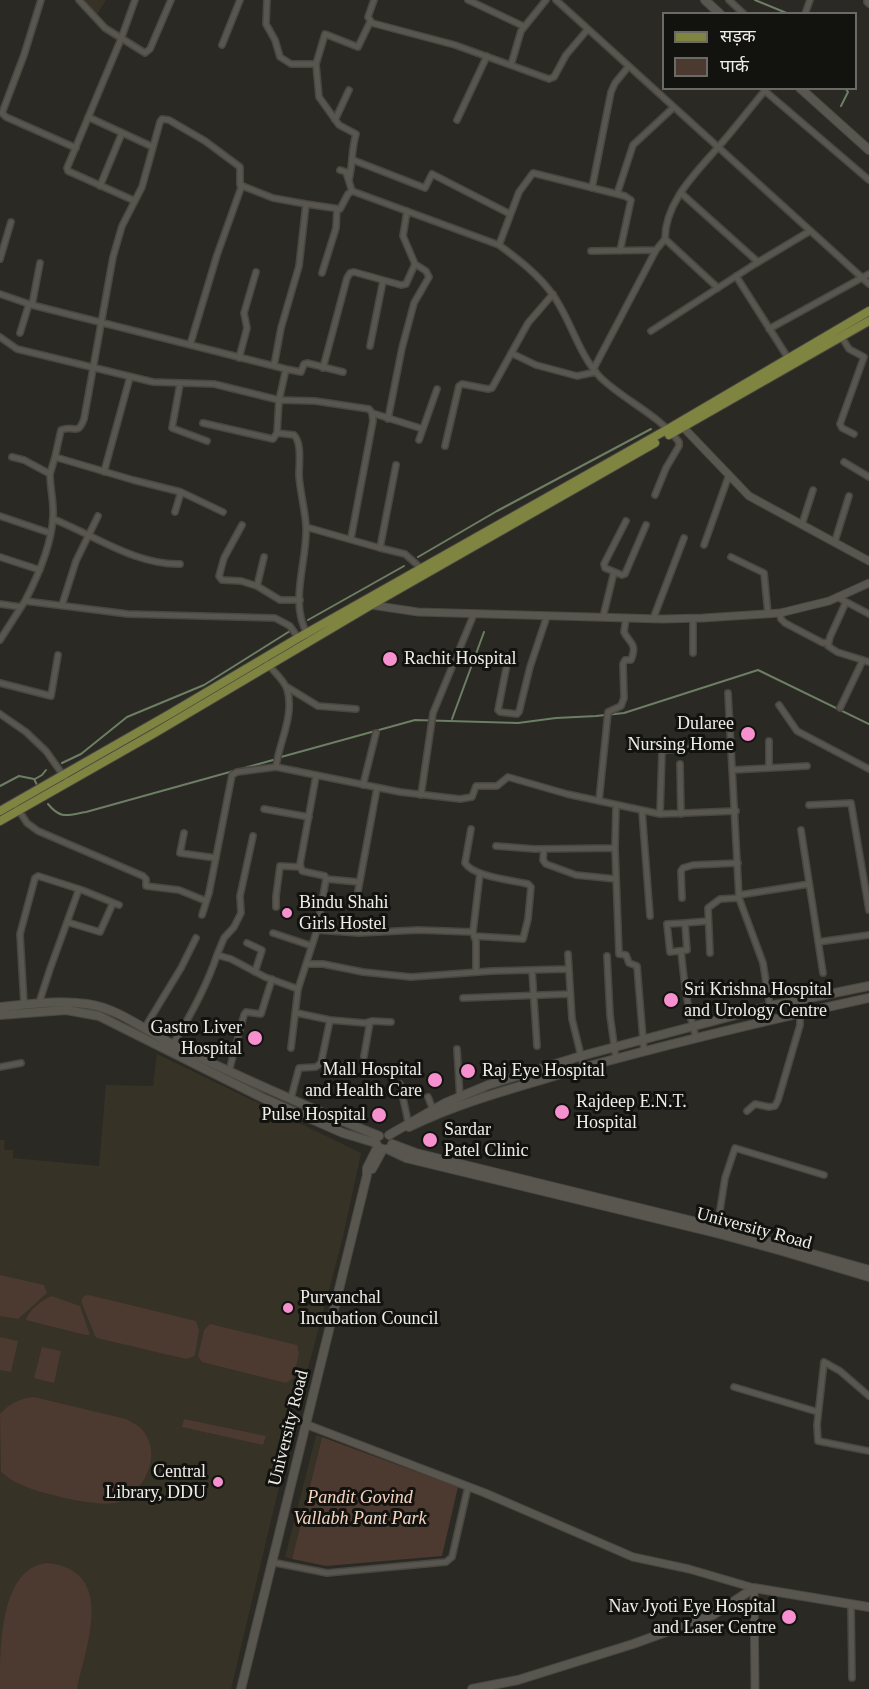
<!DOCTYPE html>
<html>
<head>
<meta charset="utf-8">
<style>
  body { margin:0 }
  #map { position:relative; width:869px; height:1689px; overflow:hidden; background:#2b2923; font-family:"Times New Roman","Noto Sans Devanagari",serif }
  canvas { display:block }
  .legend { position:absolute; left:662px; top:12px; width:195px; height:78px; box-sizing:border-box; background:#12120f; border:2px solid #6b6a67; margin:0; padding:8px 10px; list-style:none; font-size:18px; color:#f0eeea }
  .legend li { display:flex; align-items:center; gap:12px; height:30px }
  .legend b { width:30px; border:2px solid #6b6a67 }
</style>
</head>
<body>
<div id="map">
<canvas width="869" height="1689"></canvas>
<ul class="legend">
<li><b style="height:8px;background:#7f8441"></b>सड़क</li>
<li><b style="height:16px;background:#4c392f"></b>पार्क</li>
</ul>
</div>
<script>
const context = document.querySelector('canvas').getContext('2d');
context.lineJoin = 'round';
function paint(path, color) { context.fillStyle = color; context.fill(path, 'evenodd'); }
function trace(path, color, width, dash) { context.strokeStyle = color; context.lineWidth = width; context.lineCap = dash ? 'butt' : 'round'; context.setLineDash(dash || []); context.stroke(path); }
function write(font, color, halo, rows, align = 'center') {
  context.font = font + ' "Times New Roman",serif'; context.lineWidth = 6; context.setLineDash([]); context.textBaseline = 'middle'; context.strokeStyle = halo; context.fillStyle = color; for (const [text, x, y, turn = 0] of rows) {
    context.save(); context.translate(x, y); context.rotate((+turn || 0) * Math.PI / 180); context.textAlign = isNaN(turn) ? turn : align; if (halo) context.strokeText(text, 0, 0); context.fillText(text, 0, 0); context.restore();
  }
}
const built = new Path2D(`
  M83,0H106L97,14Z
  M157,1054L361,1153L343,1237L299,1402L292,1409L288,1427L292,1432L231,1689H0V1140H5L4,1150H13V1158L99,1166L106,1085L153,1086Z
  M316,1435L322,1437L292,1559L285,1557Z`);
const green = new Path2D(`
  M0,1275L44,1285L47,1293L18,1319L0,1316Z
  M89,1295L196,1321L199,1330L195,1355L193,1357L186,1359L97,1338L95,1336L81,1301L84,1296Z
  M52,1296L80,1306L90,1335H86L26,1320C28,1311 43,1299 52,1296Z
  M210,1324L297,1345L299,1354L293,1378L286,1383L202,1362L198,1356L204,1330Z
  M0,1337L18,1341L11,1372L0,1370Z
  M42,1347L61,1351L54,1383L34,1378Z
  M34,1397L126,1419C133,1423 140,1426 144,1432C162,1456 144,1492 119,1502C100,1509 30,1492 12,1480C8,1478 4,1474 1,1472L0,1414C9,1404 20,1398 34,1397Z
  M184,1419L266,1436L263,1445L182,1427Z
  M322,1437L458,1487L442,1556L326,1566L292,1559Z
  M47,1563C117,1570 86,1645 77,1689H0C0,1646 0,1568 47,1563Z`);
const stream = new Path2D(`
  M755,0L789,14
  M841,106L848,92L845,88
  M418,557L497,511L651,429
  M308,620L404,566
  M452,719L484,632
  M281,757L415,720L518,723L556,718L596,716L624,713L758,670L869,724
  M62,763L81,754L127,717L204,685L290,631
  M35,779L42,775L46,770
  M0,786L19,776L34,779L37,785
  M48,804C61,820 68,815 86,812L273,760`);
const minor = new Path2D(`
  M41,0L24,55L2,113L6,117L76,148
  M79,0L105,28L145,53L150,49L171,0
  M267,0L266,24L275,40L280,57L291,64H316L319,97L339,125L356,134C351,151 353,163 349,180
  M374,0L368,17L372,23L455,45L549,79L554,77L566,55L588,29
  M468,0L523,26
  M556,0L869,284
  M729,0L744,14
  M867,0V2L869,4
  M805,14L810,0
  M222,45L240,0
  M316,64L325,34L358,47L370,22
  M511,65L521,31L546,0
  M765,91L869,180
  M88,117L153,147
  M335,120L349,90
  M457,120L487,56
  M353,160L425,188L432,174L510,214
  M340,170L346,172L352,191L499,245C518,259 539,275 553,295C571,320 579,356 601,378C625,401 659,415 679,442V446L666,468L655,495
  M100,186L122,133
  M592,188L611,92L615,83L629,66
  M681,193L758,262
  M617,194L633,145L674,107
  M135,201L68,171L67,168L121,39L135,0
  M499,245L519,192L533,173L625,196L631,200L620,251
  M591,251L656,250
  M0,259L11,222
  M322,273L336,228L337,209
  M736,276L790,361
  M718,288L665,239C665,201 697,172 720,145C736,127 751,107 767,88
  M0,294L32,305L286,369L301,372L304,364L307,363L343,372
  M32,305L40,263
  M769,329L869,274
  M651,331L755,264L810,231
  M20,333L29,304
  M841,336L849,349L864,357L840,424L842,428L854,434
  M0,337L17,349L153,382L214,384L279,400L315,401L369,409L372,413L373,421L351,538
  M190,345L217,255L242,185
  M370,346L383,281
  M511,353L536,365L577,376L596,372
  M239,358L247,328L244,313L256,272
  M274,366L281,328L299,266L306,204L340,209L348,194L352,191
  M323,368L347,278L350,273L354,272L401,285L406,284L415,264L403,236L407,211
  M594,368L656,250L665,239
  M286,369L279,400L277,433L294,435C302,443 299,464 299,475C300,492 305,509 306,526C308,560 288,603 308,635
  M180,384L172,428L207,441
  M372,413L423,429
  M388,419L402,348L414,303L429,277L426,271L415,264
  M203,423L273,439L277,433
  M419,440L437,389
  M445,446L459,386L462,384L488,389L492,388L528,323L553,294
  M12,457L24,460L50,474C50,488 54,502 53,516C52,544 38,576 25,601
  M844,462L869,477
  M396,465L380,548L405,554L423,570
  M104,472L130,377
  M50,474L55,457
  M181,492L223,512
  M175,512L181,492L133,480L55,457L61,430C74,425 78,436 84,419L113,257L122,226L142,187L160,122L162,119L169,120L205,141L240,167V185L273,198L306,204
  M0,516L50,533
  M53,519C94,535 135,565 180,564
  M626,521L604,564L605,568L622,575L625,574L646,525
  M802,524L813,490
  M242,525L224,558L219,576L222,580L241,581L257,586L280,600H300
  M306,527L380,548
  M835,541L849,496
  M704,545L729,475
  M0,557L40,570
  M731,557L764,573L768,614
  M257,586L264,557
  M837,597L869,614
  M846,602L830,637L828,646L837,652L869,662
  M0,604L21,607
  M62,605L76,561L98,516
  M780,613L781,619L785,623L823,643L828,642
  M603,617L614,572
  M693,618V653
  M653,619L684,538
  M0,640L25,601L128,614L275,618L290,626L299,639
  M267,663C273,671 284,680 287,689C295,715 279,742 276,767L400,792L460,799L472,797L476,786H497L508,777L567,794L660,814L736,811
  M507,664L498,710L500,712L517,714L519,712L530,667L547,616
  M0,683L51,696L58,655
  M287,687L318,706L356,709
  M728,693L739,898L763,963L772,1019
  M779,705L797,731L869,769
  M840,708L863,660
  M0,714L26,732L46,751L68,782
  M769,741V768
  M680,764L681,814
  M732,770L807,766
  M316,776L300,864L302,871L325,876L326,879L359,882
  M363,785L376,733
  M421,795L433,713L474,614
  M599,801L608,712L621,706L624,698L623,664L625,660H631C638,643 629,643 624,632L626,618
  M14,803L27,823L38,831L143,876L146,879V886L179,890L206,901
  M616,805L615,848L619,954L626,955L629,963L637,966L644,1051
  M809,805L851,803L869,910
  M264,809L309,817
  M642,811L650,916
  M660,814L662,752L667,750L730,746
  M471,829L465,863C474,877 512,880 528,884L531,887L528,919L523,939L474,936
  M801,830L823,973
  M184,833L180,853L216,858
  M496,846L535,849L615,848
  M544,849L543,860L546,864L576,875L616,879
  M739,895L809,884
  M682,898L681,871L683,868L693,865L738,863
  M356,902L377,788
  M276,907V896L280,866L300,867
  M202,915L209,893L232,775L237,772L276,767
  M67,922L100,932L113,903
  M685,923L687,950L670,952L667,924Z
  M685,923L708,921
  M317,930L359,933L418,930L473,932L480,873
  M273,933L312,946
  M473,933L476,941V972
  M818,942L869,935
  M247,943L262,950L255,972
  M681,951C684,980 687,1009 696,1037
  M710,953L708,908L720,899L739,898
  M568,954L572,1019L584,1068
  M217,955L224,938L234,927L241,913L240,896L253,836
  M607,956L610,1015L616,1059
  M306,964H323L363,972L411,977L492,971L567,969
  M532,970L537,1046
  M463,998L569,994
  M39,1003L50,969L79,889
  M24,1004L20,934L35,878L38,876L82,890L119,905
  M297,1013L330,1020L365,1023L372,1021L391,1022
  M144,1029L181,968L196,938
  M173,1044C191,1015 206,988 217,955L231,959L265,977L298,989
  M291,1048L298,989L317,930L326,879
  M457,1049L460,1099
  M364,1056L370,1022
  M0,1067L21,1063
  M229,1071L244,1015L246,1012L261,1014L272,979
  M400,1084L409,1126
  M428,1097L434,1112
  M291,1098L299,1068L316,1067L321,1063L330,1020
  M747,1111L755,1104L769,1107L775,1106L778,1100L800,1025V1013
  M717,1229L725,1178L735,1148L824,1175
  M734,1387L818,1412
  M869,1396L840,1371L824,1362L817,1425L818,1441L869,1451
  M271,1562L327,1573L446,1562L452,1557L468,1487
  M851,1604L852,1678`);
const tertiary = new Path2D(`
  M681,425L749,496L869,561
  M371,605L418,612L662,619L703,618L780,613L829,601L869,583
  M305,1424L485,1493L633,1557L689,1569L754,1588L755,1689`);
const secondary = new Path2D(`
  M705,0L720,14
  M800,88L869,150
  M0,1007C28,1004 58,1000 87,1004C118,1008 146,1031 174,1045C241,1078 310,1108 379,1136
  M0,1015L66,1010L99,1016L263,1098L343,1133L376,1143
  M409,1127C460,1102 514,1088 568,1072C668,1044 768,1020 869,998
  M389,1135L445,1103L488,1085L581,1056L770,1006L869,986
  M392,1144L416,1153L717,1227L869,1270
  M387,1149L406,1158L716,1233L782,1251L869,1277
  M372,1169L383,1149
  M241,1689L367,1175V1168L378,1146
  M472,1689L518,1680L633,1644L713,1615L754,1588L869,1607`);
const primary = new Path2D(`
  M669,435L869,321
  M0,811L168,715L298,638L668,429L869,311
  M0,821L153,734L371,605L655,443`);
const markers = [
  [390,659,8,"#f790ce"],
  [748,734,8,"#f790ce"],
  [287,913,6,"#f790ce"],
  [671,1000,8,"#f790ce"],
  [255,1038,8,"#f790ce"],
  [468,1071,8,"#f790ce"],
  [435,1080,8,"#f790ce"],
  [562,1112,8,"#f790ce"],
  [379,1115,8,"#f790ce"],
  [430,1140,8,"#f790ce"],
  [288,1308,6,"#f790ce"],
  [218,1482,6,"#f790ce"],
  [789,1617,8,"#f790ce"]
];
const poiNames = [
  ["Rachit Hospital",404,659],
  ["Dularee",734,724,"right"],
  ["Nursing Home",734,745,"right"],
  ["Bindu Shahi",299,903],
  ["Girls Hostel",299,924],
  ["Sri Krishna Hospital",684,990],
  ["and Urology Centre",684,1011],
  ["Gastro Liver",242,1028,"right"],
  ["Hospital",242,1049,"right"],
  ["Mall Hospital",422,1070,"right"],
  ["and Health Care",422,1091,"right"],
  ["Raj Eye Hospital",482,1071],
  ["Rajdeep E.N.T.",576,1102],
  ["Hospital",576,1123],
  ["Pulse Hospital",366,1115,"right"],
  ["Sardar",444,1130],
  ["Patel Clinic",444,1151],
  ["Purvanchal",300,1298],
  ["Incubation Council",300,1319],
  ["Central",206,1472,"right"],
  ["Library, DDU",206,1493,"right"],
  ["Nav Jyoti Eye Hospital",776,1607,"right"],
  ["and Laser Centre",776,1628,"right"]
];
const streetNames = [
  ["University Road",754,1229,15],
  ["University Road",289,1428,-76]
];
const parkNames = [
  ["Pandit Govind",360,1498],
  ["Vallabh Pant Park",360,1519]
];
paint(built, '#363226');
paint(green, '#4c392f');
trace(stream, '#6c7f64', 2);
trace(minor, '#484741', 8);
trace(tertiary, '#484741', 9);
trace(secondary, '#484741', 10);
trace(primary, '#484741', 10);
trace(minor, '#58564f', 5);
trace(tertiary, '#58564f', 7);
trace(secondary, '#58564f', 8);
trace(primary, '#7f8441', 8);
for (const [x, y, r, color] of markers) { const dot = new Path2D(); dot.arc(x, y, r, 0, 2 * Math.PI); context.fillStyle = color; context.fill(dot); trace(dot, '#12120f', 2); }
write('18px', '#f0eeea', '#12120f', poiNames, 'left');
write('18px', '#f0eeea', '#12120f', streetNames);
write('italic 18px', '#f8d5c3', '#12120f', parkNames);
</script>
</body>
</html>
